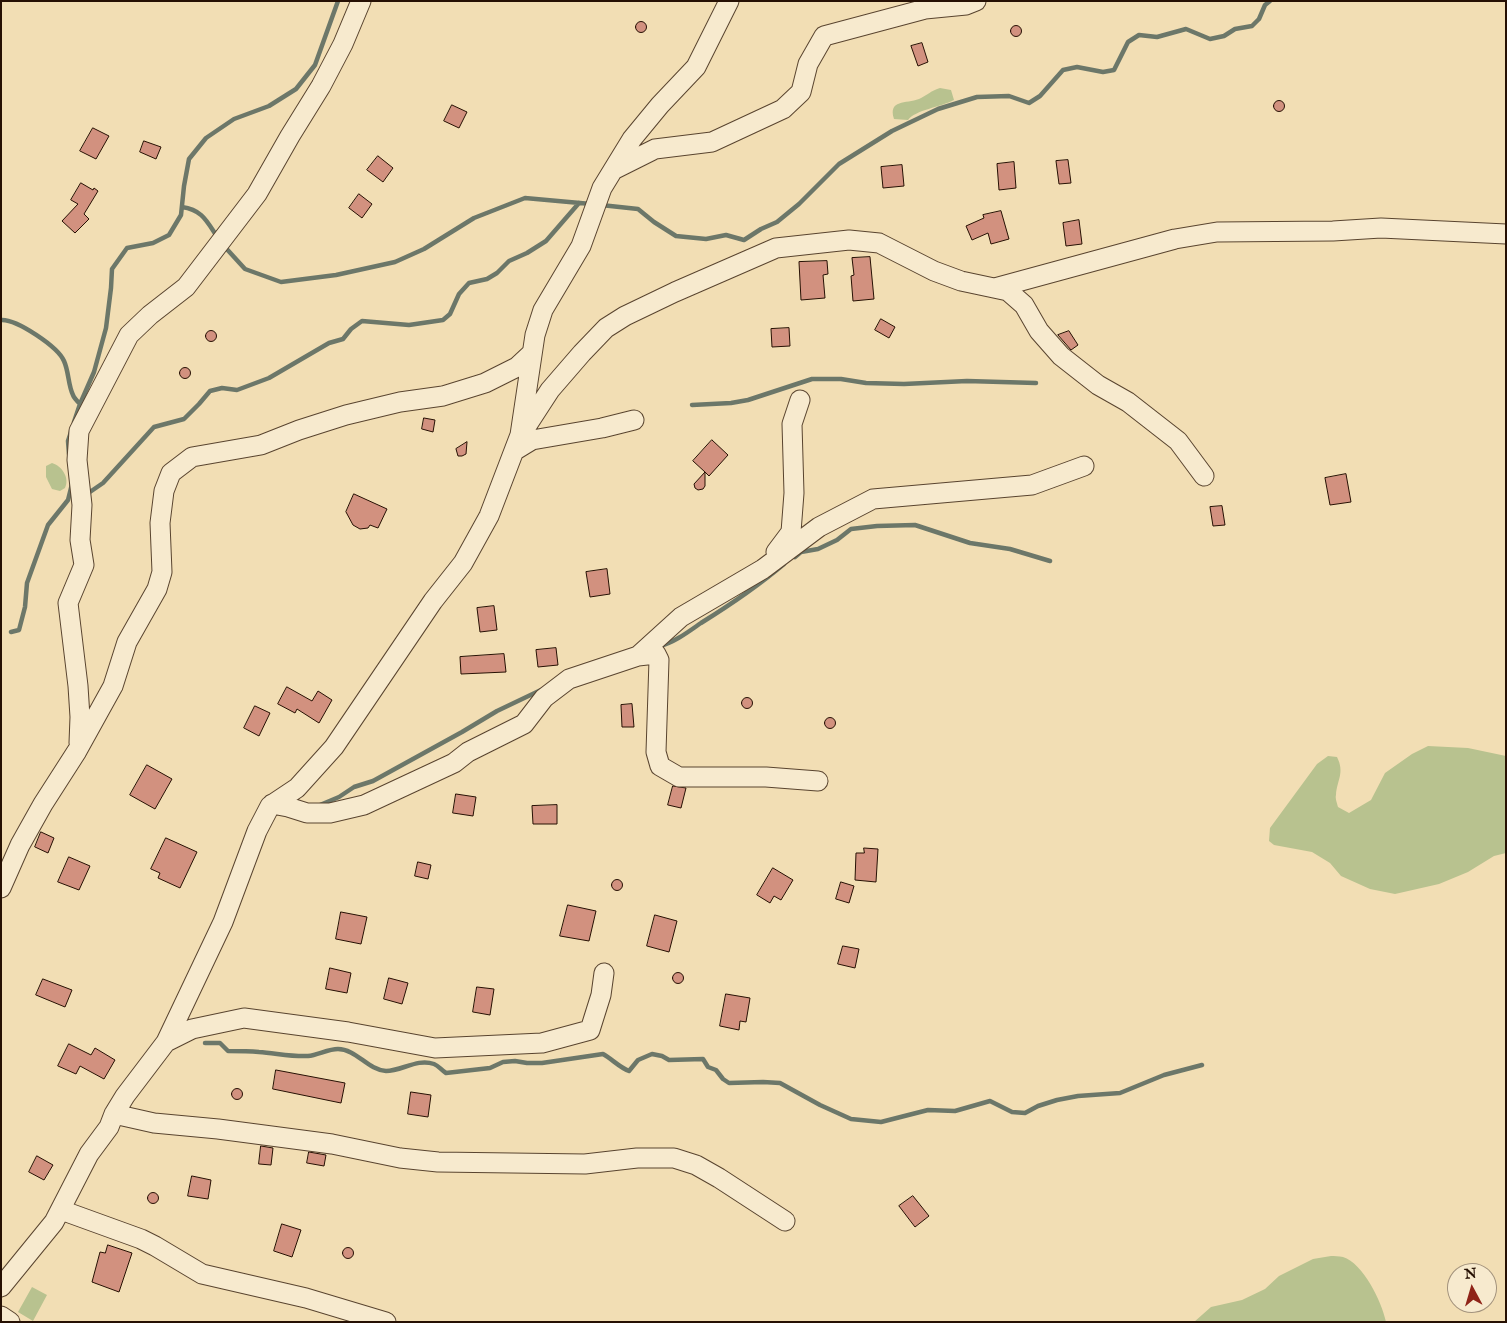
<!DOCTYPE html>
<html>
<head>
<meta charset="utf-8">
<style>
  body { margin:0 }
  #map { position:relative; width:1507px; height:1323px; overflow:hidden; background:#f2deb4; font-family:"IM FELL English",serif }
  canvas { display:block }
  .frame { position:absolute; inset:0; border:2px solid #261003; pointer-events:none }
  .north { position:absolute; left:1447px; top:1263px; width:50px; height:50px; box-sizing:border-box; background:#f7eace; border:1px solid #a3937d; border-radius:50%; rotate:354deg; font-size:14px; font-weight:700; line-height:20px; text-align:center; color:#261003 }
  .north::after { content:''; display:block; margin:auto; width:18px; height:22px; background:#8f2418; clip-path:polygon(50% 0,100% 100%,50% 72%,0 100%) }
</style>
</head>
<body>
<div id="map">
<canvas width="1507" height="1323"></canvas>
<div class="frame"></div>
<div class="north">N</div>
</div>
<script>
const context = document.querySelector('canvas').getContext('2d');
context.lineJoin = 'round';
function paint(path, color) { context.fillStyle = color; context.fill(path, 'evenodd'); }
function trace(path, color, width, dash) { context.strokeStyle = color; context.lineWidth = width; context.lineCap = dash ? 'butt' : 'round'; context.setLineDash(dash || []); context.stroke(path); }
const green = new Path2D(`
  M940,88L951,90L954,100C941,107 915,110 908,120L894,119C888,99 906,104 919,99C926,96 932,90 940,88Z
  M52,463C62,466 70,478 65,488L60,491L52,489L46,477V466Z
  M1428,746L1468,748L1506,756V853L1494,856L1468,872L1439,884L1395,894L1370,889L1341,876L1330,863L1312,852L1274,845L1269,841L1270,828L1317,764L1328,756L1337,757C1345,773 1337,780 1336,795C1335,798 1337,803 1338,807L1349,813L1371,800L1385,773L1412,754Z
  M1331,1256C1334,1256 1339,1256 1343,1257C1363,1263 1382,1302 1386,1322H1194L1211,1307L1242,1300L1265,1289L1279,1276L1313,1259Z
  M32,1287L47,1295L33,1321L18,1312Z`);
const stream = new Path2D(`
  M601,205L638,209L654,222L676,236L706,239L726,235L744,240L761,229L777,222L799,204L839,164L892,131L938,109L977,97L1009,96L1029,103L1040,96L1063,70L1077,67L1103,72L1114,70L1128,42L1139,35L1157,37L1186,29L1210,39L1224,36L1235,29L1252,26L1259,19L1265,5L1270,1
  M182,207C203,210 207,222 218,238
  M224,246L245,269L281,282L336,275L395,262L424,249L474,218L525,198L591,204
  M1,320C17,319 58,347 64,361C69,372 68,385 73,395C74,398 77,401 80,404
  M692,405L731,403L748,400L812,379H841L866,383L904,384L967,381L1036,383
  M74,422L80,404L94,372L106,328L111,288L112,269L127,248L153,243L169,235L181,215L184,186L189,159L206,138L234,119L269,106L296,89L315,65L338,1
  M69,454L68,441L71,432
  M87,494L103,483L154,427L184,419L199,404L210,391L222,388L237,390L269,378L329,343L343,339L351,329L362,321L409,325L443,320L450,314L459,294L469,283L487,279L497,273L509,261L527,253L546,241L579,203
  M795,557L801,552L818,549L837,540L851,529L877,526L915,525L970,543L1010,549L1050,561
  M11,632L19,630L25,607L27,583L48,525L68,500L72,484
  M660,646C675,642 688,632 701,623C730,605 758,586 784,564
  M320,805L339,797L354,787L373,781L462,732L497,711L541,690
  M205,1043H220L228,1051C238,1051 248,1051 259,1052C275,1053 292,1057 308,1056C318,1055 328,1049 338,1049C356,1049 368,1070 386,1071C402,1071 417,1058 434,1064C439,1066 441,1070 446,1073L490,1068L503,1062L515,1061L527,1063H542L603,1054C612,1059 619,1067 629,1071L638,1060L652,1054L662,1056L669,1060L703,1059L708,1067L716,1070L723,1079L729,1083L763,1082L780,1083L820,1105L851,1119L881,1122L928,1110L955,1111L990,1101L1012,1112L1025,1113L1038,1106L1057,1100L1078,1096L1120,1093L1164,1075L1202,1065`);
const building = new Path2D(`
  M635.5 27a5.5 5.5 0 1 1 11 0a5.5 5.5 0 1 1-11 0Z
  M1010.5 31a5.5 5.5 0 1 1 11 0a5.5 5.5 0 1 1-11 0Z
  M922,43L928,62L918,66L911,46Z
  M1273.5 106a5.5 5.5 0 1 1 11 0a5.5 5.5 0 1 1-11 0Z
  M452,105L467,112L459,128L444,121Z
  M93,128L109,136L96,159L80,151Z
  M144,141L161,147L156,159L140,152Z
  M378,156L393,168L383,182L367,170Z
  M1068,160L1071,183L1059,184L1056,161Z
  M1014,162L1016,188L999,190L997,164Z
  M902,165L904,186L883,188L881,167Z
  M81,183L93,190L94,188L98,191L84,214L89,219L75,233L62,221L78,204L71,200Z
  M359,194L372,204L362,218L349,208Z
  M1001,211L1009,239L991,244L988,233L972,240L966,226L984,218L983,215Z
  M1079,220L1082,244L1066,246L1063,223Z
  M870,257L874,299L853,301L851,276L854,275L852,258Z
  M827,261L828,274L823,275L825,298L801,300L799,262Z
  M881,319L895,327L889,338L875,330Z
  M789,328L790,346L772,347L771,329Z
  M205.5 336a5.5 5.5 0 1 1 11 0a5.5 5.5 0 1 1-11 0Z
  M1069,331L1078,345L1071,350L1058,335Z
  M179.5 373a5.5 5.5 0 1 1 11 0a5.5 5.5 0 1 1-11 0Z
  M424,418L435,420L433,432L422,429Z
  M712,440L728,455L709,476L705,472V486L703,489L698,490L695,488L694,484L705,472L693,461Z
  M467,442L466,454L462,456H458L456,449Z
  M1346,474L1351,502L1330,505L1325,478Z
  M354,494L387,509L378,528L370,525L368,528L360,529L353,525L346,512Z
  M1222,506L1225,525L1213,526L1210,507Z
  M607,569L610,594L590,597L586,572Z
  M494,606L497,630L480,632L477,608Z
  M556,648L558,665L538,667L536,650Z
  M504,654L506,672L461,674L460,657Z
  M287,687L312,701L318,691L332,700L319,723L297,709L295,713L278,704Z
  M741.5 703a5.5 5.5 0 1 1 11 0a5.5 5.5 0 1 1-11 0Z
  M632,704L634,727H622L621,705Z
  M255,706L270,713L259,736L244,728Z
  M824.5 723a5.5 5.5 0 1 1 11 0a5.5 5.5 0 1 1-11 0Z
  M147,765L172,779L155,809L130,795Z
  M673,786L686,788L681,808L668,805Z
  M456,794L476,797L473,816L453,813Z
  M557,805V824H533L532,806Z
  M41,832L54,838L48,853L35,847Z
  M166,838L197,852L180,888L158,878L160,873L151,869Z
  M864,848L878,849L876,882L855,880L856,853H864Z
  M69,857L90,866L79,890L58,882Z
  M418,862L431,865L428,879L415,876Z
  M773,868L793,880L781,900L774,896L770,903L757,895Z
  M611.5 885a5.5 5.5 0 1 1 11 0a5.5 5.5 0 1 1-11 0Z
  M841,882L854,886L849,903L836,899Z
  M568,905L596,911L589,941L560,936Z
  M341,912L367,917L361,944L336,939Z
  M655,915L677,921L669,952L647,946Z
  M843,946L859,949L855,968L838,964Z
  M330,968L351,973L347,993L326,989Z
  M672.5 978a5.5 5.5 0 1 1 11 0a5.5 5.5 0 1 1-11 0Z
  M389,978L408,983L402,1004L384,999Z
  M43,979L72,990L65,1007L36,995Z
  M477,987L494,989L490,1015L473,1012Z
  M726,994L750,998L746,1022L740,1021L739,1030L720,1026Z
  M69,1044L91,1055L95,1048L115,1060L104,1079L80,1066L76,1074L58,1066Z
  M276,1070L345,1083L341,1103L273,1089Z
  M231.5 1094a5.5 5.5 0 1 1 11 0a5.5 5.5 0 1 1-11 0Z
  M411,1092L431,1095L428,1117L408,1114Z
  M261,1146L273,1148L271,1165L259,1164Z
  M309,1152L326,1155L324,1166L307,1163Z
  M37,1156L53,1165L44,1180L29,1172Z
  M192,1176L211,1180L208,1199L188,1196Z
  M147.5 1198a5.5 5.5 0 1 1 11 0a5.5 5.5 0 1 1-11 0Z
  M913,1196L929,1216L915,1227L899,1206Z
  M282,1224L301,1230L292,1257L274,1251Z
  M108,1245L132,1253L119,1292L92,1282L100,1252L105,1253Z
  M342.5 1253a5.5 5.5 0 1 1 11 0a5.5 5.5 0 1 1-11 0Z`);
const minor = new Path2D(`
  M615,169L655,149L712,142L783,109L801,92L808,64L824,36L925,9L966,5L976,1
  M995,288L1175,239L1217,232L1333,231L1381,228L1506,234
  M524,430L550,390L582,353L606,328L625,316L675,292L776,248L849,240L879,243L934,271L961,281L1008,291L1024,305L1039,331L1061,356L1098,385L1128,402L1178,441L1204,476
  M514,451L532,440L602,428L634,420
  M776,552L791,532L794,493L792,424L800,400
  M638,656L681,617L763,569L819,527L873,499L1032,485L1084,466
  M79,743L80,717L78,686L68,603L84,565L80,540L82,505L77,460L79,431L129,335L150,315L186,287L257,194L290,136L321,86L343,44L361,1
  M272,804L288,807L307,813H330L364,805L454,763L468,752L524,724L544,698L569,679L638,656L656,654L659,660L656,752L660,766L679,777H766L818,781
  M1,888L20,845L43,804L77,751L113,686L127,642L157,589L162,572L160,523L164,491L171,473L192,457L261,445L299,430L346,415L400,402L443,396L485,383L517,367L532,353
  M166,1042L192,1029L244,1018L348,1032L435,1048L542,1043L590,1030L601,995L604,973
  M114,1114L154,1123L218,1129L332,1144L400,1158L438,1162L585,1164L637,1158H674L696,1165L719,1178L785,1221
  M61,1210L141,1239L155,1246L202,1274L306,1298L386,1322
  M1,1287L54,1222L89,1154L109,1127L114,1114L125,1096L166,1042L223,922L257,831L270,806L297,788L334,747L433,601L463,563L489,516L520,435L535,335L543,310L581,246L602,188L632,139L660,105L696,67L729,1
  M1,1316L10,1322`);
paint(green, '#b8c28f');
trace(stream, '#6c7769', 4.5);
paint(building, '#d2917f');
trace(building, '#261003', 1);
trace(minor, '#59442f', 21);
trace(minor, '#f7eace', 19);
</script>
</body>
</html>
